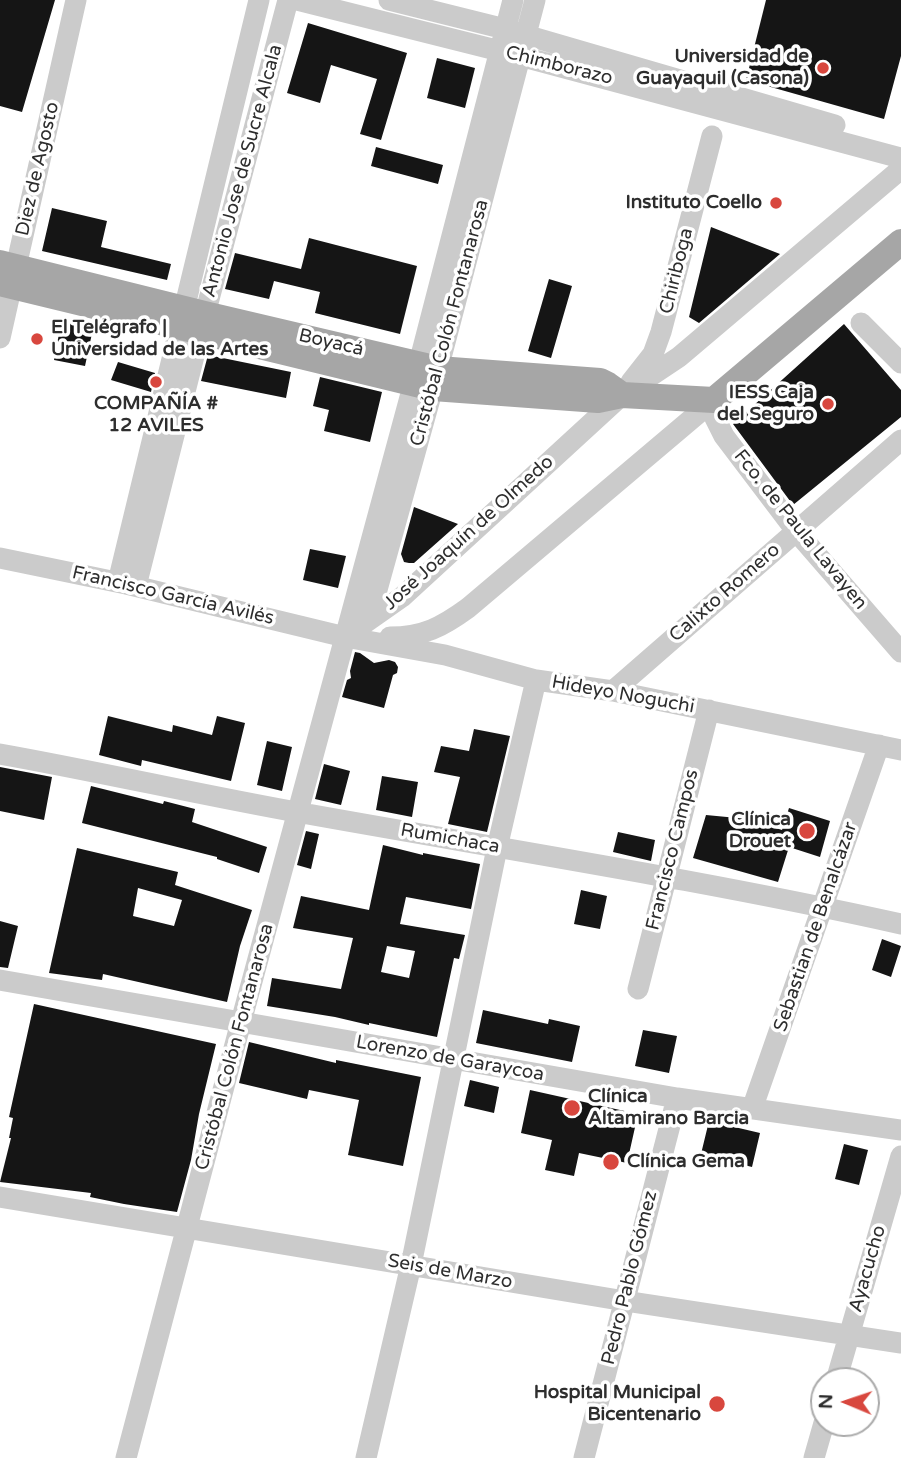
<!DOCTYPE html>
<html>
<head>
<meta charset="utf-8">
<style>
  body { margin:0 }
  #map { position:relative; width:901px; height:1458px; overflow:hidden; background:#fff; font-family:"Varela Round",sans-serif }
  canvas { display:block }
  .north { position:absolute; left:810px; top:1367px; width:70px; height:70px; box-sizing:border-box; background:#fff; border:2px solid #ababab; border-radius:50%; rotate:272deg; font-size:19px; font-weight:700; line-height:28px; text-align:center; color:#2e2e2e }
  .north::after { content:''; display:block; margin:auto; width:24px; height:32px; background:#d8473e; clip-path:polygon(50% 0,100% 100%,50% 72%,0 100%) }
</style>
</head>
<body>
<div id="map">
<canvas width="901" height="1458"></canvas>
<div class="north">N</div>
</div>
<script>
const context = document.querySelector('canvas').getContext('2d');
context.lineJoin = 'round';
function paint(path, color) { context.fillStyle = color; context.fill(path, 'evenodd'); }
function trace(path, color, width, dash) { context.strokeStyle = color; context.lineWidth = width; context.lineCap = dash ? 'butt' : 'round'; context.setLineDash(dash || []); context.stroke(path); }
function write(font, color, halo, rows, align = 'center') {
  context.font = font + ' "Varela Round",sans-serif'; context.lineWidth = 7; context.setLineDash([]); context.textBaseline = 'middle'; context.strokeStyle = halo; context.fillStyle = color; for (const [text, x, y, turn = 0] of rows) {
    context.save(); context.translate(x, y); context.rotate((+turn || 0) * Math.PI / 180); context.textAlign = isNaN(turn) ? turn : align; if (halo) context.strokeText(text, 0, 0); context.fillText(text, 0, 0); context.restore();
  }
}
const building = new Path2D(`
  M0,0H55L22,112L0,106Z
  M766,0H901V56L884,119L746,80Z
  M308,23L407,53L381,140L360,134L377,79L331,65L320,103L287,93Z
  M437,58L475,68L465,108L427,98Z
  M376,147L443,165L438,184L371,166Z
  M52,208L107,221L101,247L171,264L167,280L42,251Z
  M711,227L780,254L699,323L689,317Z
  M309,238L417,266L400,334L315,313L320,292L274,281L269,299L225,289L235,253L301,269Z
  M549,279L572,286L551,358L528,351Z
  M62,318L94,324L85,366L54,360Z
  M844,324L901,390V417L793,505L733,424Z
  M208,355L291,372L286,398L201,381Z
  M118,362L155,373L151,392L111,380Z
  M320,377L382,392L370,442L324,431L329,410L313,406Z
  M414,507L458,524L414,563H409L404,562L401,554Z
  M310,549L346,556L338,588L303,580Z
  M355,652L360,653L374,663L389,660L395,662L398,667L397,673L393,675L384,708L342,697L347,680L351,678L350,671Z
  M108,716L172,732L173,725L212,735L217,716L245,723L231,781L142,760L141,766L99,755Z
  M474,729L510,736L487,832L448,824L460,777L434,772L441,746L469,751Z
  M267,741L292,747L282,791L257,785Z
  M324,764L350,771L341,805L315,799Z
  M0,767L52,777L44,820L0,811Z
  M382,776L418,782L412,817L376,810Z
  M91,786L163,804L164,801L195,809L192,822L267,847L259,873L217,859V857L82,823Z
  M789,808L830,821L820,857L789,847L778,882L693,858L706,815L748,819L782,830Z
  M306,831L319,834L311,869L297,865Z
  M618,832L655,840L651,861L613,852Z
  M383,845L423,855V853L480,864L471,909L406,897L400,924L465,935L459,959L454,958L437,1037L369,1023V1025L335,1017L267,1006L272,978L341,989L353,938L293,928L301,896L369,910ZM387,946L415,951L409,978L381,972Z
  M77,848L178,872L175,885L252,910L240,946L227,1002L103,974L102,980L49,973ZM138,888L182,900L174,926L133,916Z
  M581,890L607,896L600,929L574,924Z
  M0,921L18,926L8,968L0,967Z
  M882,939L901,946L891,977L872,970Z
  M34,1004L216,1044L199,1114L191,1160L177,1212L124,1204L90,1197L91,1193L0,1182L11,1138H9L13,1118L9,1117Z
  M483,1010L548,1024L549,1019L580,1026L572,1062L476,1043Z
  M643,1030L677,1036L669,1073L635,1066Z
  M249,1042L336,1063V1060L421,1077L403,1166L348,1155L359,1100L309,1090L307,1099L239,1083Z
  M470,1080L499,1087L494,1113L464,1106Z
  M530,1090L638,1114L627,1163L579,1153L574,1176L545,1170L552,1140L521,1133Z
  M709,1121L760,1133L752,1167L701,1154Z
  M844,1144L868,1150L859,1185L835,1179Z`);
const minor = new Path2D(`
  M297,0L520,56L901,158
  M389,0L505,29L835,125
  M861,323L901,363
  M0,338L76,0
  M631,382L653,354L661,332L712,136
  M714,400L715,418L724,436L796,531L901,652
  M0,558L126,584L345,637L445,655L536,680L613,691L901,750
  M118,582L259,0
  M136,586L194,356L288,0
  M357,621L375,597L433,388L535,0
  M345,637L402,597L622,395L679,357L901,169
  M390,637C423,637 442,627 468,608L714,400
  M613,691L901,440
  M0,754C101,772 201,795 302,813C502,849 703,880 901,924
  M0,980L677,1098L901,1130
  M638,989L709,710
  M752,1109L879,745
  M0,1197L625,1301L901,1343
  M836,1381L901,1156
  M126,1458L241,1022L416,375L513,0
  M366,1458L411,1265L497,848L536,680
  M584,1458L677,1098
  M814,1458L824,1423`);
const major = new Path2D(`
  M0,263L205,314L438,369L600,381L608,385L622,395
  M0,283L433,388L598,400L622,395L714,400L901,242`);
const markers = [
  [823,68,7,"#d8473e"],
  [776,203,7,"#d8473e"],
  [37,339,7,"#d8473e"],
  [156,382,7,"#d8473e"],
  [828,404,7,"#d8473e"],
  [807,831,9,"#d8473e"],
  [572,1108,9,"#d8473e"],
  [611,1162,9,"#d8473e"],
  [717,1404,9,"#d8473e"]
];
const poiNames = [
  ["Universidad de",809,57],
  ["Guayaquil (Casona)",809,79],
  ["Instituto Coello",762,203],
  ["El Telégrafo |",51,328,"left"],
  ["Universidad de las Artes",51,350,"left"],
  ["IESS Caja",814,393],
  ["del Seguro",814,415],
  ["COMPAÑÍA #",156,404,"center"],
  ["12 AVILES",156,426,"center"],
  ["Clínica",791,820],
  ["Drouet",791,842],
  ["Clínica",588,1097,"left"],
  ["Altamirano Barcia",588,1119,"left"],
  ["Clínica Gema",627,1162,"left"],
  ["Hospital Municipal",701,1393],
  ["Bicentenario",701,1415]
];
const streetNames = [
  ["Chimborazo",559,66,14],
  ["Diez de Agosto",38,169,-77],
  ["Antonio Jose de Sucre Alcala",243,171,-75],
  ["Chiriboga",677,271,-76],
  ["Cristóbal Colón Fontanarosa",450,323,-75],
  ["Boyacá",331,343,13],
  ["Fco. de Paula Lavayen",800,530,51],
  ["José Joaquín de Olmedo",469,533,-42],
  ["Calixto Romero",725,593,-41],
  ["Francisco García Avilés",173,596,13],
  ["Hideyo Noguchi",623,695,10],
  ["Rumichaca",450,839,10],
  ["Francisco Campos",673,850,-76],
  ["Sebastian de Benalcázar",816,927,-71],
  ["Cristóbal Colón Fontanarosa",235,1047,-75],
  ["Lorenzo de Garaycoa",450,1059,10],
  ["Ayacucho",868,1269,-74],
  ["Seis de Marzo",450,1272,10],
  ["Pedro Pablo Gómez",630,1278,-76]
];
paint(building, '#151515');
trace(minor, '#cbcbcb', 21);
trace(major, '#a6a6a6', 26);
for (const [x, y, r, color] of markers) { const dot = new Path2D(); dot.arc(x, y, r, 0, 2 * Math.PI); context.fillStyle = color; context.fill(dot); trace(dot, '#fff', 2.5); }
write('bold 19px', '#2e2e2e', '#fff', poiNames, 'right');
write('19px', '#2e2e2e', '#fff', streetNames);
</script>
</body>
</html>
